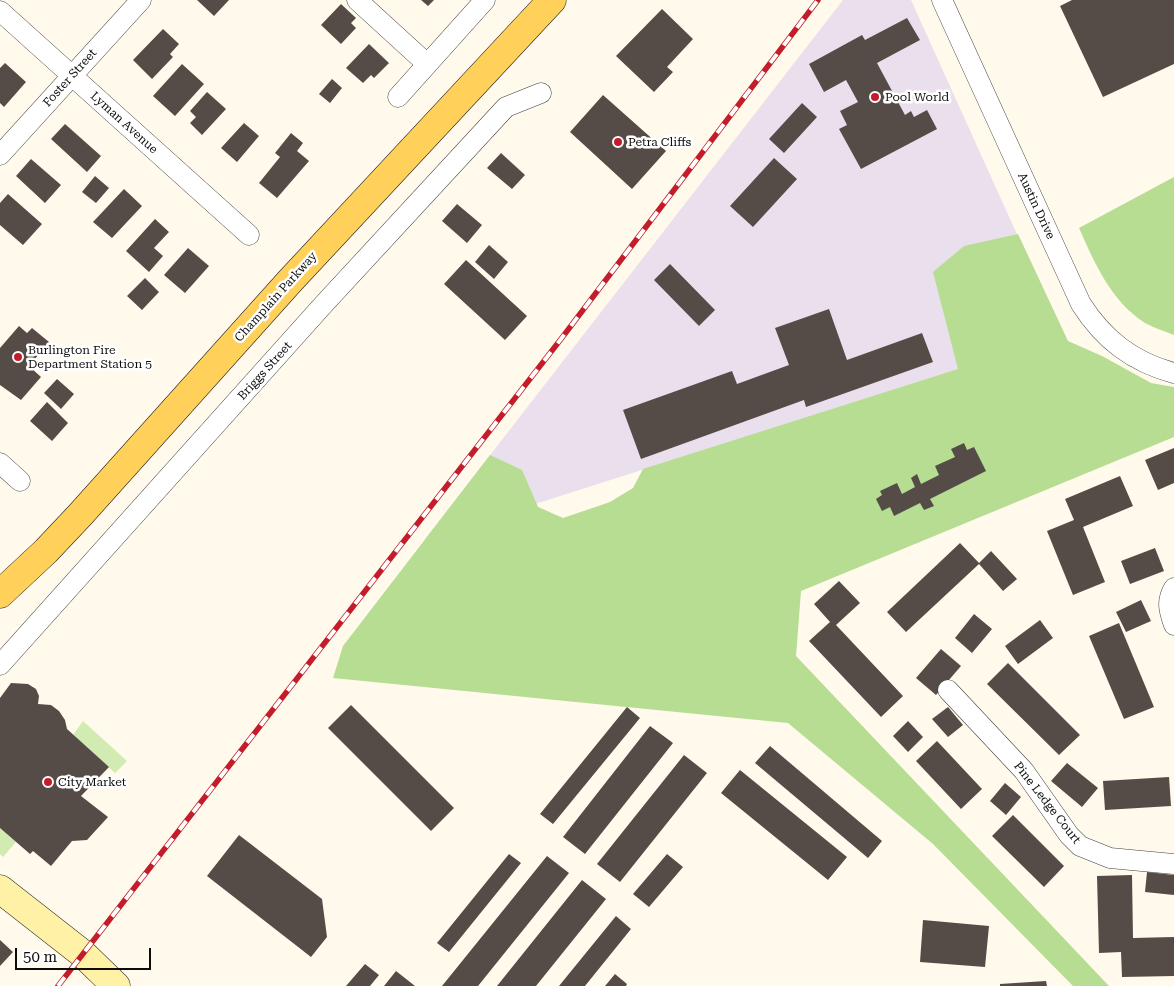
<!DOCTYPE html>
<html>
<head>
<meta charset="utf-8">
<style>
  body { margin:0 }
  #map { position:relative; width:1174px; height:986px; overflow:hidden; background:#fffaeb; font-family:"Roboto Serif",serif }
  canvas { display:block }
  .scale { position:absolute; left:15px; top:948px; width:136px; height:22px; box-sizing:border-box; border:2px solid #0c0c0c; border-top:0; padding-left:6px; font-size:15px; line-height:18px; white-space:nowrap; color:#0c0c0c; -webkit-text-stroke:4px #fff; paint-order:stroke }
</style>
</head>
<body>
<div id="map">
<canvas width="1174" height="986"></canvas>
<div class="scale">50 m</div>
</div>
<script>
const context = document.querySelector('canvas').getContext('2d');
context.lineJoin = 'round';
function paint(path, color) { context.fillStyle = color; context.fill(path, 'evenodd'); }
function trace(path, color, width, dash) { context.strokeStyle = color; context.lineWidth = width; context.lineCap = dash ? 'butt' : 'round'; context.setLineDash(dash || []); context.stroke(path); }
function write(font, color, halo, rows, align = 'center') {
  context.font = font + ' "Roboto Serif",serif'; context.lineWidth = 5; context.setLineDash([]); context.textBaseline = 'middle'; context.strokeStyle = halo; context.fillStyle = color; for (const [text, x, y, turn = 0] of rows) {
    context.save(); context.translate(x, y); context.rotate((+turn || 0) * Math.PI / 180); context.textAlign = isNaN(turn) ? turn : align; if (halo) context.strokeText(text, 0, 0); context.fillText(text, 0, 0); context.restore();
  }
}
const industrial = new Path2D(`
  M843,0H911L1063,336L425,539Z`);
const green = new Path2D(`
  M83,721L127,761L115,773L73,735Z
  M0,828L16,842L3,857L0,854Z`);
const forest = new Path2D(`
  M1174,177V335C1165,331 1154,328 1145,323C1111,301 1095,264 1079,228Z
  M1018,234L1068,341L1102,356L1151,383L1174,387V437L801,591L796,656L1109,986H1073L933,844L788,723L333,678L343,646L490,455L522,470L538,507L563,518L610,502L633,488L643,469L958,369L933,272L964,246Z`);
const building = new Path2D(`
  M197,0H229L214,16Z
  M421,0H434L428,6Z
  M1072,0H1174V64L1103,97L1060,6Z
  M341,4L356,18L351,23L356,28L341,44L321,25Z
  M662,9L693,39L667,67L673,72L654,92L616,56Z
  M907,18L920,40L877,63L905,115L911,111L914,117L927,110L937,129L861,169L839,129L847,125L840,111L858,102L846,80L824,92L809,64L862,35L865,40Z
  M163,29L179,44L170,54L173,57L152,79L133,60Z
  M369,44L389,63L374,78L371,75L363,83L346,68Z
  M5,63L26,82L4,107L0,103V68Z
  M182,64L204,84L175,116L153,96Z
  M332,79L342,88L330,103L319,94Z
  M207,92L226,109L202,135L190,123L196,117L190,111Z
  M603,95L666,151L632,189L570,132Z
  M802,103L817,117L784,153L769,139Z
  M244,123L259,136L237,162L221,148Z
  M65,124L101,156L87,172L51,139Z
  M291,133L303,143L297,151L309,161L277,198L259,183L280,157L275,153Z
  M501,153L525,175L512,189L487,168Z
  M774,158L797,179L753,227L730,206Z
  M31,159L61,185L45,203L16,176Z
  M95,176L109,188L96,203L82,192Z
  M124,189L142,206L112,238L93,222Z
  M8,194L42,224L23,245L0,225V203Z
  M457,204L482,225L467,243L442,221Z
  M155,219L169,232L154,248L163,256L149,272L126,251Z
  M489,245L508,262L494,279L475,262Z
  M188,248L209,266L185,293L164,275Z
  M466,260L527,316L505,340L444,284Z
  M670,264L715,310L699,326L654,280Z
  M145,278L159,292L142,310L127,296Z
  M829,309L847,360L922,333L933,362L806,407L804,400L641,459L623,410L732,371L737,384L789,365L775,328Z
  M19,326L27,333L32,328L49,342L29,366L41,377L21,400L0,385V348Z
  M57,379L74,394L61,409L44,393Z
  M47,402L68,423L52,441L30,421Z
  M964,443L967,450L974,447L986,471L930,499L934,506L924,510L920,503L894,516L890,507L882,511L876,499L882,495L880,491L897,483L902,494L915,487L911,478L917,474L921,484L939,475L935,466L955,457L951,449Z
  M1174,448V483L1158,490L1145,460Z
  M1120,476L1133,506L1083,527L1105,582L1073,595L1047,531L1074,520L1065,499Z
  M960,543L979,563L991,551L1017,579L1003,591L979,564L906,632L887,612Z
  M1155,548L1164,571L1130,584L1121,561Z
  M839,581L860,603L836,625L903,696L881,717L809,641L830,622L814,604Z
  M1141,600L1151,621L1126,632L1116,612Z
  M974,614L992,629L972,653L955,638Z
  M1040,620L1053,638L1018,664L1005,646Z
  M1119,623L1154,707L1124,719L1089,636Z
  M941,649L961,666L936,695L916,678Z
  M1008,663L1080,735L1059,755L987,684Z
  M11,683L28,684L36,689L39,696L38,704L51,705L59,711L65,720L67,729L109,767L81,796L108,817L87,840L72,841L51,866L33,851L30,854L0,828V698Z
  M351,705L454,808L431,831L328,728Z
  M627,707L640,718L553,824L540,814Z
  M948,707L963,725L948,737L932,719Z
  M908,721L923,737L908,752L893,736Z
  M650,726L673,743L585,854L563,837Z
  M937,741L982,789L961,809L916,761Z
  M770,746L882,841L868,858L755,763Z
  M684,755L707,773L620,882L597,864Z
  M1067,763L1098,788L1082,807L1051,781Z
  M740,770L847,857L828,880L721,793Z
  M1169,777L1171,806L1105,810L1103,781Z
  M1005,783L1021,797L1006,815L990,801Z
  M1013,815L1064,866L1044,887L992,836Z
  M239,835L322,899L327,937L311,957L207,876Z
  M509,854L521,863L449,952L437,943Z
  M667,854L683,867L649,907L633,894Z
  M547,856L569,873L478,986H442Z
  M1147,872L1174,875V895L1145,892Z
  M1132,875L1133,938L1174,937V976L1122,977L1121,952L1099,953L1097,876Z
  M582,880L606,899L536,986H497Z
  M616,916L631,929L585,986H559Z
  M923,920L989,926L985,967L920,962Z
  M0,940L13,952L0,966Z
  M365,964L379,975L370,986H346Z
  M396,971L415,986H384Z
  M615,974L627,984L626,986H605Z
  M1046,981L1047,986H1000V984Z`);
const street = new Path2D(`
  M357,0L427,64
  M942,0L1081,304C1104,340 1133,362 1174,373
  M0,11L249,235
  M398,97L485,0
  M0,155L141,0
  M0,463L20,481
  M1174,588C1166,601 1169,611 1174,625
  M0,665L323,305L506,107L541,93
  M948,690L1024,771L1069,835L1080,846L1110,858L1174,864`);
const secondary = new Path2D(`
  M0,889L83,954L116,986`);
const primary = new Path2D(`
  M0,594L46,551L80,515L290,281L552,0`);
const rail = new Path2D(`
  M58,986L561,339L818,0`);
const markers = [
  [875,97,5,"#c31d2c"],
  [618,142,5,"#c31d2c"],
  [18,357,5,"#c31d2c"],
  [48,782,5,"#c31d2c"]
];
const streetNames = [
  ["Foster Street",70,78,-48],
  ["Lyman Avenue",124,123,42],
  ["Austin Drive",1036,206,65],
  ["Champlain Parkway",276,297,-48],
  ["Briggs Street",265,371,-48],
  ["Pine Ledge Court",1047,803,52]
];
const poiNames = [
  ["Pool World",885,97],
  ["Petra Cliffs",628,142],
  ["Burlington Fire",28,350],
  ["Department Station 5",28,364],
  ["City Market",58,782]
];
paint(industrial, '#eadfec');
paint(green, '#d2ebb3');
paint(forest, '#b6dd91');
paint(building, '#554c48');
trace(street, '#3f3f3f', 21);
trace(secondary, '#2e2e2e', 29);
trace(primary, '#1d1d1d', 29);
trace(street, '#fff', 20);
trace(secondary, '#fff2a6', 28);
trace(primary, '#ffd15b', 28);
trace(rail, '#c31d2c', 5.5);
trace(rail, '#fff', 4, [11]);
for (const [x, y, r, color] of markers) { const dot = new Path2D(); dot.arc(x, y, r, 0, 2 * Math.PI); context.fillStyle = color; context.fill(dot); trace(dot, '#fff', 2); }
write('12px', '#0c0c0c', '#fff', streetNames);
write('12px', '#0c0c0c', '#fff', poiNames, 'left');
</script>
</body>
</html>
